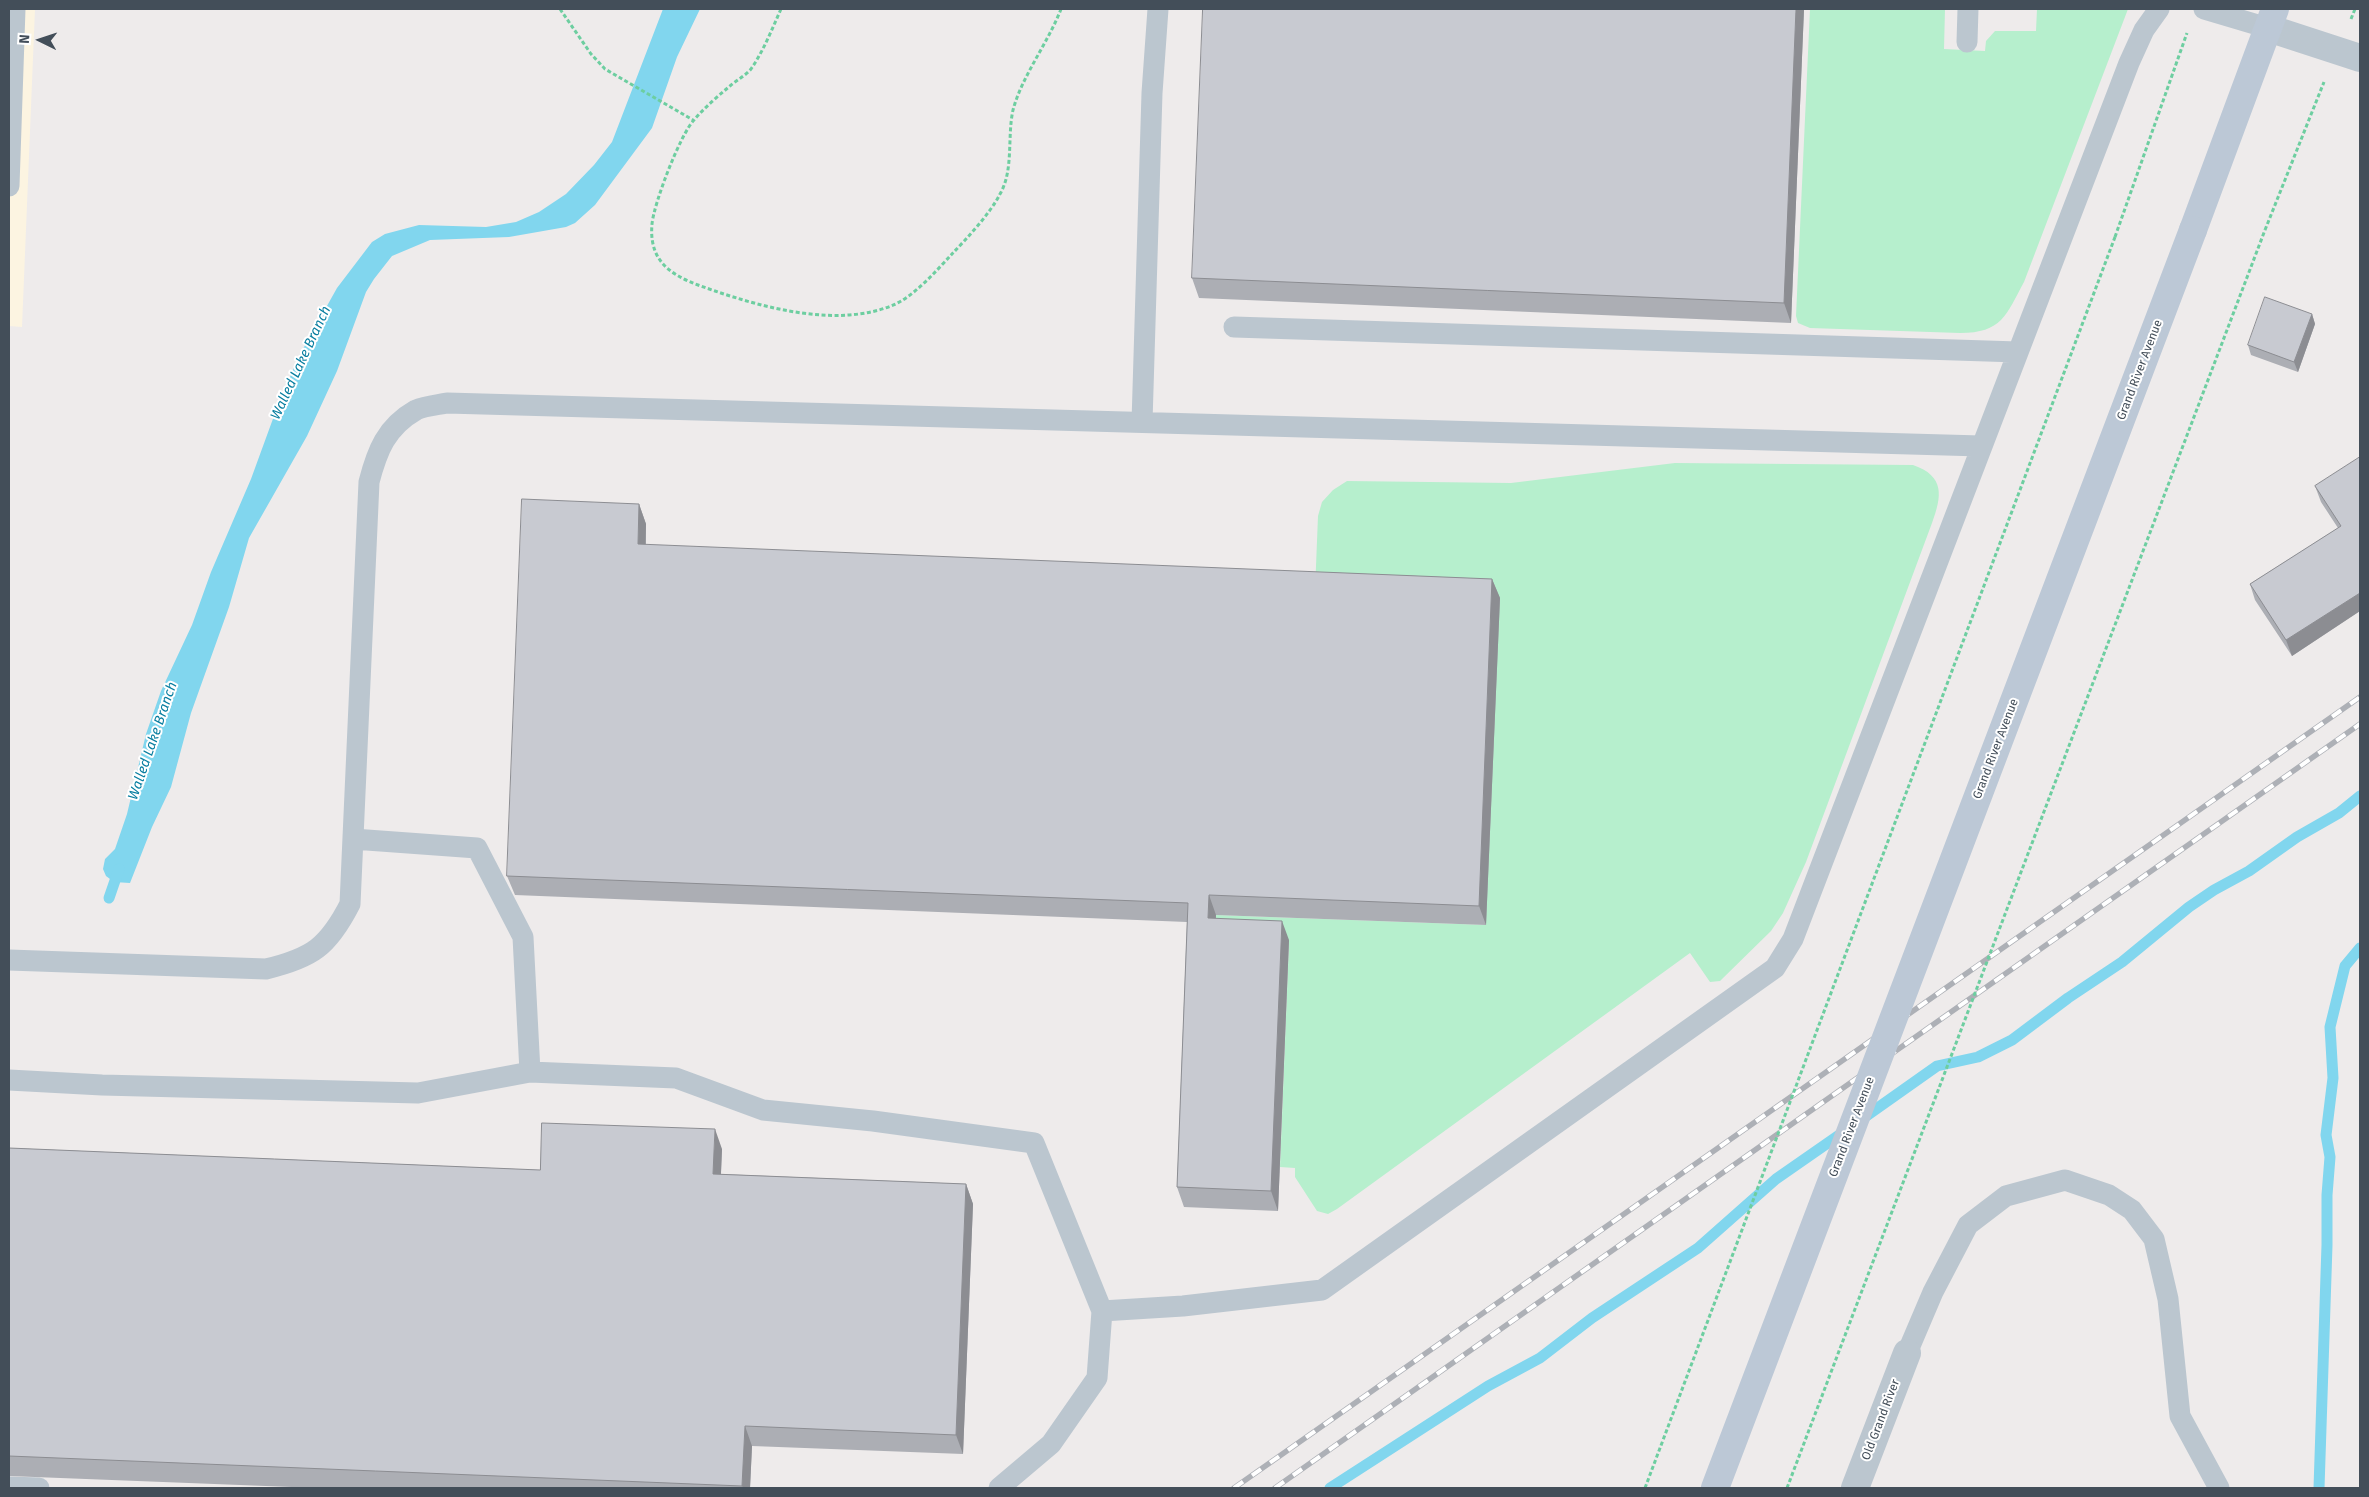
<!DOCTYPE html>
<html>
<head>
<meta charset="utf-8">
<style>
  body { margin:0 }
  #map { position:relative; width:2369px; height:1497px; overflow:hidden; background:#eeebeb; font-family:"Fira Sans",sans-serif }
  canvas { display:block }
  .frame { position:absolute; inset:0; border:10px solid #434e59; pointer-events:none }
  .north { position:absolute; left:15px; top:15px; width:50px; height:50px; -webkit-text-stroke:4px #fff; paint-order:stroke; rotate:274deg; font-size:14px; font-weight:700; line-height:20px; text-align:center; color:#434e59 }
  .north::after { content:''; display:block; margin:auto; width:18px; height:22px; background:#434e59; clip-path:polygon(50% 0,100% 100%,50% 72%,0 100%) }
</style>
</head>
<body>
<div id="map">
<canvas width="2369" height="1497"></canvas>
<div class="frame"></div>
<div class="north">N</div>
</div>
<script>
const context = document.querySelector('canvas').getContext('2d');
context.lineJoin = 'round';
function paint(path, color) { context.fillStyle = color; context.fill(path, 'evenodd'); }
function trace(path, color, width, dash) { context.strokeStyle = color; context.lineWidth = width; context.lineCap = dash ? 'butt' : 'round'; context.setLineDash(dash || []); context.stroke(path); }
function write(font, color, halo, rows, align = 'center') {
  context.font = font + ' "Fira Sans",sans-serif'; context.lineWidth = 4; context.setLineDash([]); context.textBaseline = 'middle'; context.strokeStyle = halo; context.fillStyle = color; for (const [text, x, y, turn = 0] of rows) {
    context.save(); context.translate(x, y); context.rotate((+turn || 0) * Math.PI / 180); context.textAlign = isNaN(turn) ? turn : align; if (halo) context.strokeText(text, 0, 0); context.fillText(text, 0, 0); context.restore();
  }
}
const commercial = new Path2D(`
  M9,9H35L22,327L9,326Z`);
const green = new Path2D(`
  M1810,9H1945L1944,49L1985,51L1986,41L1995,31H2036L2037,9H2128L2024,282C2006,315 2002,333 1960,333L1810,328L1798,323L1796,316Z
  M1675,463L1913,465C1945,476 1942,496 1932,523L1806,862L1783,913L1771,931L1720,981L1710,982L1690,953L1337,1209L1328,1214L1317,1211L1295,1177V1168L1280,1167L1289,941L1215,938L1216,915L1486,925L1315,591L1318,516L1322,502L1333,490L1347,481L1511,483Z`);
const water = new Path2D(`
  M663,9H700L677,57L652,128L595,205L575,223L566,227L509,237L430,240L392,256L374,279L366,292L337,371L307,436L249,538L229,607L191,713L171,787L152,827L130,883L114,882L106,876L103,869L105,859L115,849L127,814L146,734L161,691L192,625L211,572L251,479L278,405L299,356L337,288L372,242L385,234L419,225L486,227L516,222L539,212L566,194L594,165L612,142Z`);
const stream = new Path2D(`
  M109,898L119,869
  M1862,1119L1937,1066L1978,1057L2012,1040L2068,998L2122,962L2189,907L2214,890L2249,871L2297,837L2339,813L2360,796
  M1330,1488L1488,1386L1540,1358L1592,1318L1698,1248L1776,1179L1845,1131
  M2319,1488L2327,1245V1195L2330,1157L2326,1135L2333,1078L2330,1027L2345,966L2360,948`);
const path = new Path2D(`
  M560,9L591,54L605,69L693,120
  M781,9C772,29 764,50 751,69C745,76 737,80 730,86C718,96 704,108 694,120C680,135 654,203 652,224C648,268 680,279 715,291C768,309 837,327 891,306C914,297 936,271 952,254C967,238 990,214 1000,194C1014,170 1007,137 1013,110C1022,76 1048,43 1061,9
  M2351,19L2355,9
  M2265,230L2324,82
  M2115,237L2187,33`);
const service = new Path2D(`
  M2204,9L2268,28
  M1967,42L1968,9
  M9,186L15,9
  M1234,327L2018,352
  M1142,422L1152,93L1158,9
  M353,839L477,848L523,937L530,1072
  M9,960L266,969C312,958 328,947 350,904L369,482C377,451 386,427 416,410C425,406 437,405 447,403L1981,446
  M9,1080L102,1085L418,1093L530,1072L676,1078L763,1110L873,1121L1034,1143L1102,1311
  M1907,1353L1933,1292L1968,1225L2006,1196L2065,1180L2109,1195L2132,1210L2154,1239L2168,1299L2180,1416L2219,1488
  M9,1487L39,1488
  M999,1488L1051,1444L1097,1378L1102,1311L1183,1306L1322,1290L1775,968L1793,939L2129,63L2144,30L2159,9`);
const minor = new Path2D(`
  M2268,28L2360,58
  M1855,1488L1907,1353`);
const secondary = new Path2D(`
  M2193,230L2275,9`);
const rail = new Path2D(`
  M1234,1488L2360,697
  M1275,1488L2360,724`);
const pathBridge = new Path2D(`
  M1645,1488L2115,237
  M1787,1488L2265,230`);
const secondaryBridge = new Path2D(`
  M1715,1488L2193,230`);
const wall = new Path2D(`
  M1804,9L1791,323L1199,298L1192,278Z
  M2312,314L2315,324L2298,372L2251,355L2248,345Z
  M2360,457V611L2292,656L2255,600L2250,584L2338,528L2321,502L2315,486Z
  M639,504L646,524V545L1492,579L1500,598L1486,925L1216,915V918L1289,940L1278,1211L1184,1207L1177,1187L1187,922L515,895L507,876Z
  M9,1148L540,1170L722,1149L721,1174L966,1184L973,1204L963,1454L752,1446L750,1488H317L9,1476Z`);
const shadedWall = new Path2D(`
  M1796,9H1804L1791,323L1784,303Z
  M2312,314L2315,324L2298,372L2294,362Z
  M639,504L646,524L645,564L638,544Z
  M1492,579L1500,598L1486,925L1479,906Z
  M2360,593V611L2292,656L2286,640Z
  M1209,895L1216,915L1215,938L1208,918Z
  M1282,921L1289,940L1278,1211L1271,1191Z
  M715,1129L722,1149L720,1194L713,1174Z
  M966,1184L973,1204L963,1454L956,1435Z
  M745,1426L752,1446L750,1488H743L742,1486Z`);
const building = new Path2D(`
  M1203,9H1796L1784,303L1192,278Z
  M2265,297L2312,314L2294,362L2248,345Z
  M2360,457V593L2286,640L2250,584L2341,526L2315,486Z
  M522,499L639,504L638,544L1492,579L1479,906L1209,895L1208,918L1282,921L1271,1191L1177,1187L1188,903L507,876Z
  M542,1123L715,1129L713,1174L966,1184L956,1435L745,1426L742,1486L9,1456V1148L540,1170Z`);
const streetNames = [
  ["Grand River Avenue",2140,370,-69],
  ["Grand River Avenue",1996,749,-69],
  ["Grand River Avenue",1852,1127,-69],
  ["Old Grand River",1881,1420,-69]
];
const waterNames = [
  ["Walled Lake Branch",301,363,-65],
  ["Walled Lake Branch",153,741,-71]
];
paint(commercial, '#fcf4e1');
paint(green, '#b6efcd');
paint(water, '#81d6ee');
trace(stream, '#81d6ee', 11);
trace(path, '#6dcea0', 3, [4, 2.5]);
trace(service, '#bbc6cf', 21);
trace(minor, '#bbc6cf', 28);
trace(secondary, '#bcc8d6', 28);
trace(rail, '#adb0b6', 5.5);
trace(rail, '#fff', 4, [11]);
trace(pathBridge, '#6dcea0', 3, [4, 2.5]);
trace(secondaryBridge, '#bcc8d6', 28);
paint(wall, '#acaeb4');
paint(shadedWall, '#8c8d92');
paint(building, '#c8cad1');
trace(building, '#8c8d92', 1);
write('12px', '#434e59', '#fff', streetNames);
write('italic 14px', '#087ea0', '#fff', waterNames);
</script>
</body>
</html>
